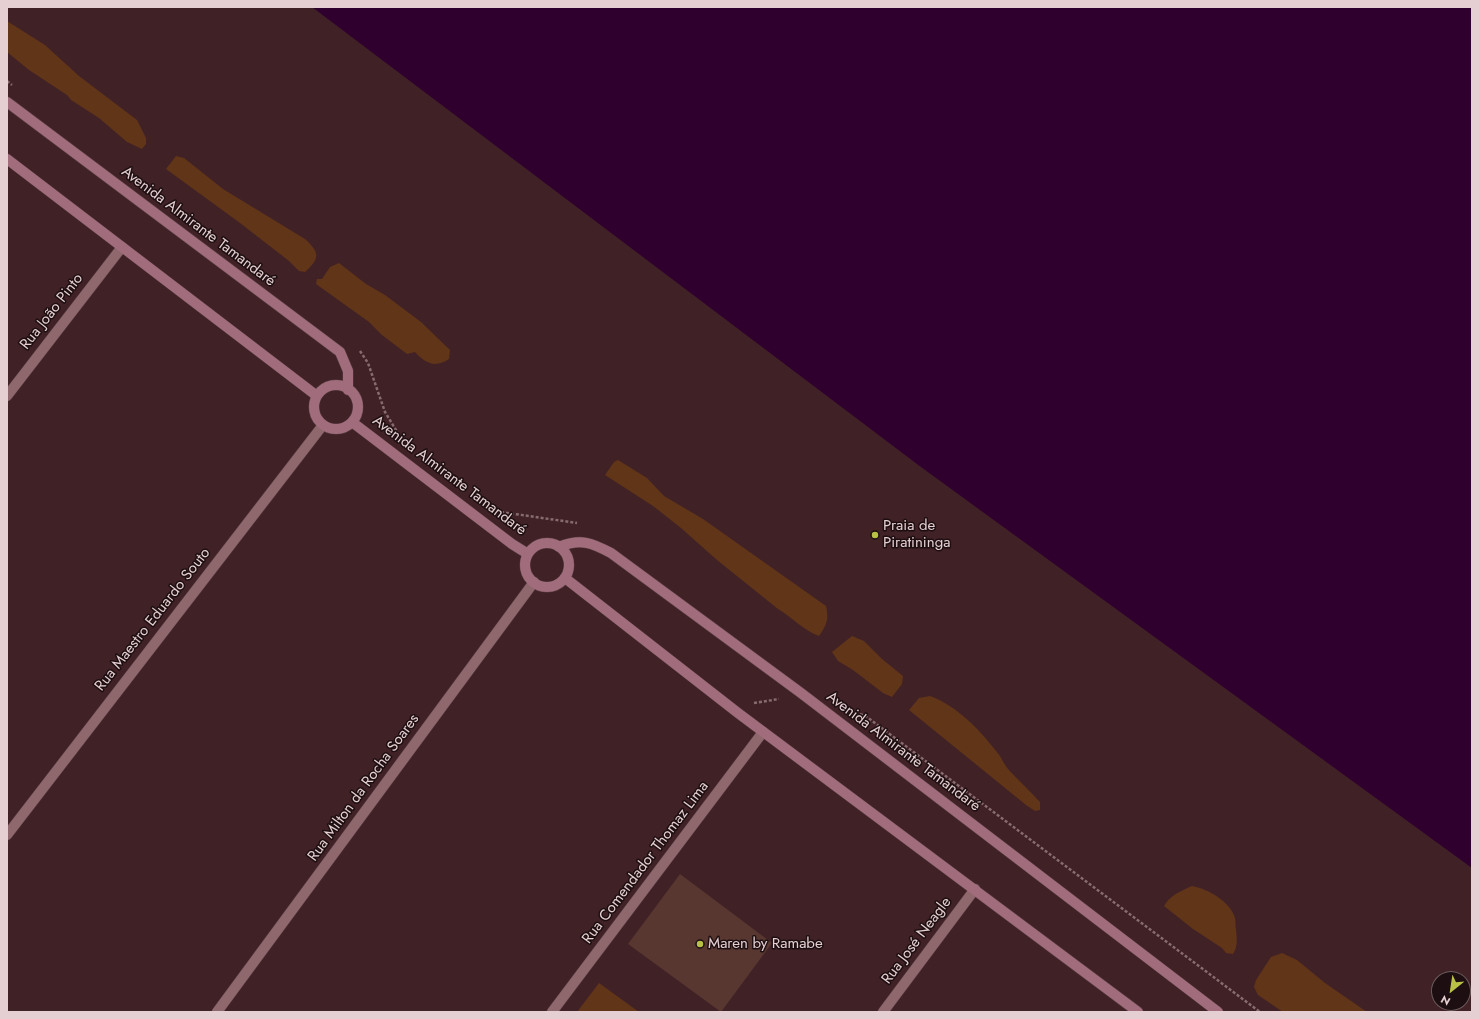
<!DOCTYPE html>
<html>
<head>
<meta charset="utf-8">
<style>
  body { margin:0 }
  #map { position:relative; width:1479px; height:1019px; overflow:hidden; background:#402126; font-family:Jost,sans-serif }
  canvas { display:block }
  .frame { position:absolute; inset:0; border:8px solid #e5cfd2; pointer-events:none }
  .north { position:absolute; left:1431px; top:971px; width:40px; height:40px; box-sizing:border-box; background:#1d0f11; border:1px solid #6d5c5e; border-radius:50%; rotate:210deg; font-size:11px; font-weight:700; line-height:16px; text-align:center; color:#e5cfd2 }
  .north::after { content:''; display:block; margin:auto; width:14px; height:18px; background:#b9c046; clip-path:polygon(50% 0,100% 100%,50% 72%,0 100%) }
</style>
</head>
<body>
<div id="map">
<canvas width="1479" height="1019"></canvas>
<div class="frame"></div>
<div class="north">N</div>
</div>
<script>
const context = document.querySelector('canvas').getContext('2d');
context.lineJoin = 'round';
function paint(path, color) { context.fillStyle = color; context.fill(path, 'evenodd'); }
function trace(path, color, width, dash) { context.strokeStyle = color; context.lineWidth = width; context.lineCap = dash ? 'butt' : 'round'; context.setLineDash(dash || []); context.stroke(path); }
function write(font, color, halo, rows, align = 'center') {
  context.font = font + ' Jost,sans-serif'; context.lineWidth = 3; context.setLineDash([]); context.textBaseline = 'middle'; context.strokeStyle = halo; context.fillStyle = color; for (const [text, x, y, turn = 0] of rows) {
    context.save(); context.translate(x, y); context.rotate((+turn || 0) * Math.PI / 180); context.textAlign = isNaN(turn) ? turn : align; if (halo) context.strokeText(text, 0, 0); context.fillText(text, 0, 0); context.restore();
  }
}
const green = new Path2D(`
  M7,21L45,45L79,76L137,120L146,138V144L142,149L127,142L99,118L71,100L67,95L29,70L7,52Z
  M176,156L184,158L223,189L305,239C319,252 321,258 305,272L299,271L289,261L240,223L166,169Z
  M339,263L366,284L385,295L421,322L450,350L449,359C435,368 426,364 415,352L407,354L382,335L369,322L316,284L317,279H322L330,267Z
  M618,460L647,478L664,496L703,519L826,606C829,619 827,625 819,636C804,631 792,617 778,609L717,560L681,528L653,506L605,475L614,462Z
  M852,636L864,641L882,659L903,676L902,684L892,697L883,693L853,670L838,661L832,652Z
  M930,696C957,706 979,729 996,751C1001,756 1003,763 1008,769C1018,780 1030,791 1040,802V810L1035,811L1026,805L909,710L919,698Z
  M1192,886C1208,889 1230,901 1235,918C1236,922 1235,926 1236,930C1237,939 1238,946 1233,954L1226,953L1222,948L1193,929L1164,906C1170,895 1181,891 1192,886Z
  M1282,953L1297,960L1325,983L1367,1012H1283L1258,995L1254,987L1256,980L1271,957Z
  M599,983L639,1012H577Z`);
const water = new Path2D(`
  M312,7H1472V868L921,467Z`);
const building = new Path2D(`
  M680,874L772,943L721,1012L628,944Z`);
const path = new Path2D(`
  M7,81L12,85
  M360,351L368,363L385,412L399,435
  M501,512L577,523
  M754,703L779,699
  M860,714L867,717L1260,1012`);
const street = new Path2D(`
  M7,396L122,247
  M7,835L323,425
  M217,1012L534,582
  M552,1012L763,732
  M883,1012L975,889`);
const secondary = new Path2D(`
  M7,102L340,352L348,371V390
  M7,159L317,396
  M314 407a22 22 0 1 1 44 0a22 22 0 1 1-44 0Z
  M352,422L512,544L528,554
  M525 565a22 22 0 1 1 44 0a22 22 0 1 1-44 0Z
  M559,547C581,538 592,543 611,553L801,693L1218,1012
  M565,578L738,713L1138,1012`);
const markers = [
  [875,535,4,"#b9c046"],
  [700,944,4,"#b9c046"]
];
const streetNames = [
  ["Avenida Almirante Tamandaré",198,227,37],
  ["Rua João Pinto",52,312,-52],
  ["Avenida Almirante Tamandaré",449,476,37],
  ["Rua Maestro Eduardo Souto",153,620,-52],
  ["Avenida Almirante Tamandaré",903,752,37],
  ["Rua Milton da Rocha Soares",364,788,-54],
  ["Rua Comendador Thomaz Lima",646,863,-53],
  ["Rua José Neagle",917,941,-53]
];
const poiNames = [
  ["Praia de",883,526],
  ["Piratininga",883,543],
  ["Maren by Ramabe",708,944]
];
paint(green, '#613518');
paint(water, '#2f002e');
paint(building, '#583731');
trace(street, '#5b4046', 11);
trace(secondary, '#5b4046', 11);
trace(path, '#866b6f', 2.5, [3, 2]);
trace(street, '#8e686d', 10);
trace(secondary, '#a16d7d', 10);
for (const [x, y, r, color] of markers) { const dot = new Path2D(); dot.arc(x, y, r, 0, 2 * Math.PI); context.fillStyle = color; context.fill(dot); trace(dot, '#1d0f11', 1.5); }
write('15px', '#e5cfd2', '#1d0f11', streetNames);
write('15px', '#e5cfd2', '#1d0f11', poiNames, 'left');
</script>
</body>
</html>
